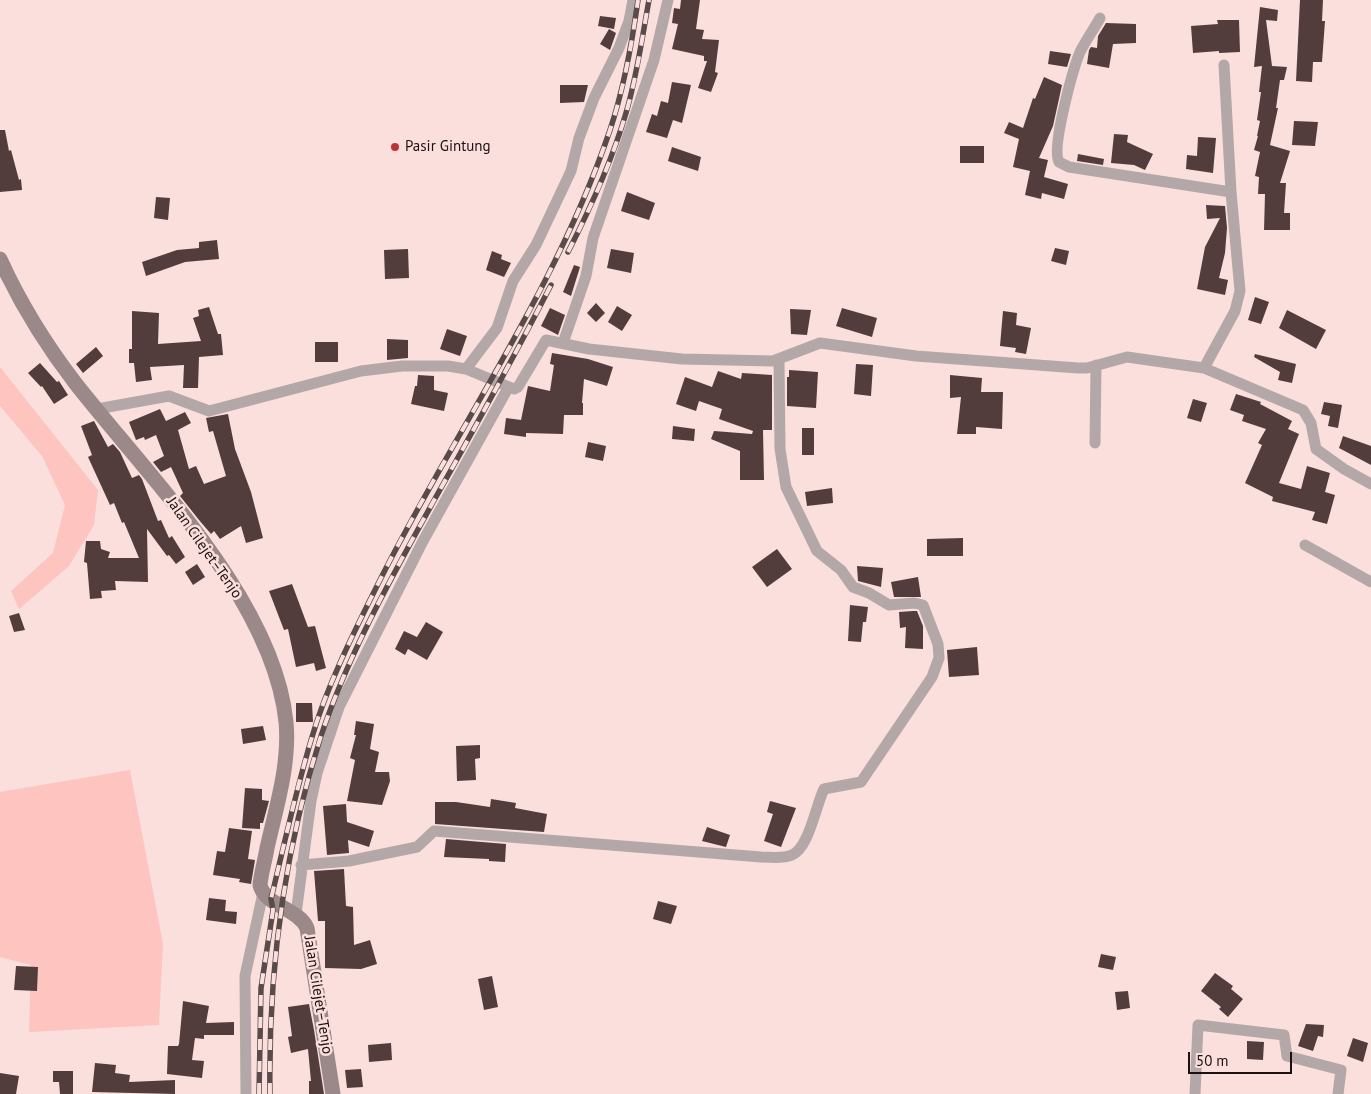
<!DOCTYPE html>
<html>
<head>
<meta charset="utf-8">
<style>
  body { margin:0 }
  #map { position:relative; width:1371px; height:1094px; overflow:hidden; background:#fadfdd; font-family:"PT Sans",sans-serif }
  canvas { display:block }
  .scale { position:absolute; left:1188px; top:1052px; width:104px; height:22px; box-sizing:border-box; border:2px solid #1a1110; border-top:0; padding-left:6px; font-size:15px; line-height:18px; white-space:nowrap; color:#1a1110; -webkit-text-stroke:4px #fadfdd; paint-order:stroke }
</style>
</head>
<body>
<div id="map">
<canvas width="1371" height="1094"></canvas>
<div class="scale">50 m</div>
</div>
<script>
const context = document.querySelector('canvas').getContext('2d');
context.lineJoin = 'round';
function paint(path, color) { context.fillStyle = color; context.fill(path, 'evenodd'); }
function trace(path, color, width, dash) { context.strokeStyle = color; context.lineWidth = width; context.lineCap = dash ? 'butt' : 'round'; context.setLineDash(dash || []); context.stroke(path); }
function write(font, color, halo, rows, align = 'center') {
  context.font = font + ' "PT Sans",sans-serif'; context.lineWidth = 5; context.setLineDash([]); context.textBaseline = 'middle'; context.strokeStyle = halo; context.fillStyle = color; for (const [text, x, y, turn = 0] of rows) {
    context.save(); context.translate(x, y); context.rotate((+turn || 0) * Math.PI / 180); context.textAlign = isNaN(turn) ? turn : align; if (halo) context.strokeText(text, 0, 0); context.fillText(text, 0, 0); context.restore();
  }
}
const green = new Path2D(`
  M0,367L98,490L94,525L69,566L19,609L11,591L53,553L65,505L42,456L0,406Z
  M130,770L163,944L159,1025L29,1032L31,965L0,957V792Z`);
const building = new Path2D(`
  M681,0H700L696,29L704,30L702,39L719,40L715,72L718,73L711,92L698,88L707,61H704V56L672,49L678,24L672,23L674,8L680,9Z
  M1300,0H1323L1322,21H1325L1322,62H1313L1312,82L1296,81Z
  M1260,7L1278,10L1277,21L1266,20L1272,66L1287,67L1284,80H1280L1276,108H1278L1270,145L1290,151L1280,183H1286L1284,213H1290V230H1264L1265,194H1258L1259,177L1255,176L1260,152L1254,150L1258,136H1257L1260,121L1257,120L1261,92H1259L1262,66L1254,67Z
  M600,16L616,18L614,29L598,26Z
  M1217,20H1239L1240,52L1219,53V51L1193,53L1191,26L1218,24Z
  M1106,23L1136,24V43L1113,44L1109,68L1087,64L1089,50L1091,47L1097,48L1098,36Z
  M609,29L616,33L610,50L600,44Z
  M1050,51L1071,54L1067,67L1048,64Z
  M1044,77L1062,85L1053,126L1039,158L1048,160L1044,177L1068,184L1064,199L1042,193L1041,199L1025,195L1030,171L1013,167L1019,139L1004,133L1009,122L1023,128L1033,98L1035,99Z
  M672,82L691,85L682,123L673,120L667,138L646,132L652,114L657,116L661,101L668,103Z
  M560,85H588L584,102L560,103Z
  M1294,121L1318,122L1315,146L1292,145Z
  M0,130H5L9,151L11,150L19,180L21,179L22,190L0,192Z
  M1114,134L1128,135L1127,142L1153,154L1145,170L1134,165L1111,163Z
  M1198,137L1216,138L1213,173L1186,169L1187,155L1197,156Z
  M960,146H984V163H960Z
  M672,147L701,157L698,171L668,161Z
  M1078,154L1104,159L1103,165L1077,161Z
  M627,192L655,203L649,220L621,211Z
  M156,197L170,198L168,220L154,218Z
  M1206,205L1225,206L1227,228L1225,253L1219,278L1228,280L1225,295L1197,289L1205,247L1220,218L1207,219Z
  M217,240L219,259L185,262L146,276L142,262L177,250L199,248V242Z
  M1055,248L1069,251L1066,265L1051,261Z
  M408,249L409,278L385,279L384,250Z
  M611,249L634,253L631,273L607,268Z
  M492,251L502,255L501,259L511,263L504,277L486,270Z
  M574,265L580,267L571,296L563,292Z
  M1255,297L1269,302L1261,324L1248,320Z
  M596,303L605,313L596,322L587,313Z
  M617,306L632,315L622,331L608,322Z
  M209,307L218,334H221L223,355L199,357L198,388H183L184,365L150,367L152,380L136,382L134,363H129V349H132V311L159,313L158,344L201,341L193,318L199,316L198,310Z
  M550,308L565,315L558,335L541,326Z
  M842,308L877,318L872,337L836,326Z
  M790,309L811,310L807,335L791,334Z
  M1287,310L1326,330L1316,349L1279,328Z
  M1003,311L1017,313L1016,325L1031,328L1026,354L1015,352L1016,348L1000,346Z
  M447,329L467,336L460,356L440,349Z
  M387,339L408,340V358L387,360Z
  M315,342H338V362H315Z
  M96,347L103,356L83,373L76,364Z
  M552,353L588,359L613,367L607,386L584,379L582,403H583V415H564L563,434L526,433V437L504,434L506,418L521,420L528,386L550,391L554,365L550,364Z
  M1255,354L1296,364L1292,383L1278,380L1280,372L1254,357Z
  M40,363L57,382L59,381L68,395L54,404L42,386L41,387L28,373Z
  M856,364L873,365L871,396L854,394Z
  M789,370L818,372L816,408L787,406V377H789Z
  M718,371L741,379L742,373L772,375V430H763L764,480H740V451L711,439L714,431L752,434L753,431L719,419L722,409L699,401L696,411L676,404L685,377L712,387Z
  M418,375L434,376V390L448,393L444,411L411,404L415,386H417Z
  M950,375L982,378L981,392H1003L1002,429L976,427V434H957L961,397L950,398Z
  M1236,394L1261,402L1260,404L1292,421L1288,429L1299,434L1279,483L1301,489L1307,466L1330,473L1325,492L1335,495L1327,524L1312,520L1315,512L1272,501L1273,497L1245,483L1262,445L1258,443L1266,429L1242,421L1244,415L1230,410Z
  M1193,399L1207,403L1201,422L1187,418Z
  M1324,402L1342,405L1338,428L1328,426L1330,416L1321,414Z
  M160,409L166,421L185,412L191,423L178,430L189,469L196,466L204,484L226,476L213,431L209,432L206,418L228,414L235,449L251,492L263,538L246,543L241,526L220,539L214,531L211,534L199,520L180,496L183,493L171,467L161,472L153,462L164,456L156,435L145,440L144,437L136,440L129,422Z
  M94,421L108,447L113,444L120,452L132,478L139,475L142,479L158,521L161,520L169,538L172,536L185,557L176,564L169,555L167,556L147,529L148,582L115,581L116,590L101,591L102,598L90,599L87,563L84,562L86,541H100L101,549L110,552L108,558H139L124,522L122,523L114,503L110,505L88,457L92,455L81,426Z
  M673,426L695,429L694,441L672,439Z
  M802,428H814V455H802Z
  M1343,436L1371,446V465L1339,448Z
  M588,442L606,446L603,461L585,457Z
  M832,488L833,503L807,506L805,492Z
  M963,538V556H927V539Z
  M777,549L792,569L767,587L752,567Z
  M197,564L205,577L193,585L185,572Z
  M857,566L883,568L881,587L858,581Z
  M918,577L921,597H894L891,582Z
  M292,584L308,627L315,626L326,668L316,671L314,663L296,667L288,629L284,630L269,591Z
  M850,605L868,607L866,622H863L861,642L848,641Z
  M913,611H917L923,626V649L905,648L906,627L900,628L899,612Z
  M19,613L25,630L14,632L9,616Z
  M426,622L443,632L427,660L408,649L405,655L395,649L404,631L417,637Z
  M977,647L979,675L949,677L947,650Z
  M296,703H312L313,722H296Z
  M356,721L374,724L370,749L379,752L375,772H389L390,781L382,805L347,801L355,760L350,758L356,735H354Z
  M263,726L266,740L243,744L241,729Z
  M480,745V758L475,759L476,780L457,781L456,746Z
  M245,788L262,789V800L269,801L263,823H260V829L242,828Z
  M491,799L516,803L515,808L547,814L544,832L435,824V802H456L490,807Z
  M770,801L796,808L781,847L764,841L773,814L767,812Z
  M346,804L347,822L374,831L369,847L348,840L349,853L327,855L323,806Z
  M707,827L730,835L726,847L702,841Z
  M229,828L252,831L248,859L255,860L251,884L239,882L240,879L213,875L217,851L225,852Z
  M446,839L506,844L505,862L489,861V859L444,857Z
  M344,869L346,906L353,907L354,945L370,940L377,964L361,969L325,968V921H318L314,871Z
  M209,898L226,900L225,911L237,912L236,924L206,920Z
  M658,901L677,906L671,924L653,919Z
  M1101,954L1116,957L1113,970L1098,967Z
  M16,966L38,967L37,991L14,990Z
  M1215,973L1233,986L1231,989L1243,999L1228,1017L1219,1009L1221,1007L1201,991Z
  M492,976L498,1007L484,1010L478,979Z
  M1128,991L1130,1008L1117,1010L1115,992Z
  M183,1001L209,1006L206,1023L234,1022V1035H204V1039L195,1038L192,1060L204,1061L202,1078L167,1074L168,1046H178L179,1044Z
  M309,1004L314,1030L324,1094H309V1081H311L308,1049L291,1053L288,1037L292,1036L288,1007Z
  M1306,1024L1324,1025L1323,1037L1318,1036L1313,1051L1298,1046Z
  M1353,1038L1368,1043L1363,1062L1347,1056Z
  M1247,1041L1264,1042L1263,1060L1247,1059Z
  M391,1043L392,1060L369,1062L368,1045Z
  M95,1063L116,1065L115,1073L130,1075L129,1082L175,1080V1094L92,1092Z
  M361,1069L363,1087L347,1088L345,1070Z
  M53,1071H73V1094H60L59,1082H53Z
  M0,1073L19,1076L16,1094H0Z`);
const minor = new Path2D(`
  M1100,18C1094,29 1086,40 1080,52C1073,69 1051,148 1059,162L1069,167L1231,192
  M563,343L586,276L593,238L654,60L668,0
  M1204,368L1235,311L1240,291L1231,192L1224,65
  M466,369L497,328L513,281L536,245L571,171L579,138L594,98L619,48L629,21L633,0
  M97,409L169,396L209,411L361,371L402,366H448L466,369L514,389L518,387L546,340L589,349L682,359L773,361L820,343L916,356L1078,368H1087L1127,357L1204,368L1303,410L1311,423L1316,449L1344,469L1371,484
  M1095,443L1096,365
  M1305,545L1371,582
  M301,865L349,861L417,847L434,831L761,857C771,857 783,859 792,855C809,848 816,805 824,789L861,782L932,677L939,658L938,644L923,605L914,603L889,605L869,593L853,587L841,570L817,551L786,487L780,449L779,360
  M296,914L311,801L317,773L339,707L423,541L508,388
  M246,1094L245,976L263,893
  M1195,1094L1198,1025L1284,1035L1287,1056L1341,1070L1338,1094`);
const secondary = new Path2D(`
  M0,259C20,303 46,345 76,384C149,477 274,601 286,722C290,764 276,808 267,848C265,861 261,873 260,885C265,906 298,908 307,928L333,1094`);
const rail = new Path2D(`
  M568,252C591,207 612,161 626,113C637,76 642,38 649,0
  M259,1094L261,988L273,910L271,899C284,845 296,790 312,737C327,685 356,628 380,580C456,429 556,290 610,130C624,88 632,43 638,0
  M270,1094C268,974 284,851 321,736C348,655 391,578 432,504C473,431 513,359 551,285`);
const markers = [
  [395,147,5,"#c03038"]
];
const poiNames = [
  ["Pasir Gintung",405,147]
];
const streetNames = [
  ["Jalan Cilejet–Tenjo",204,548,55],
  ["Jalan Cilejet–Tenjo",318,995,81]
];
paint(green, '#fdc4c0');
paint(building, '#523d3c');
trace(minor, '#b3a8a7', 11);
trace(secondary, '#9a8988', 15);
trace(rail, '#594b4a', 5.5);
trace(rail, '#fadfdd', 4, [11]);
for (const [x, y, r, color] of markers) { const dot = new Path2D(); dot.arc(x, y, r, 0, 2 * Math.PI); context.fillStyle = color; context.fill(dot); trace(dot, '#fadfdd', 2); }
write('15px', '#1a1110', '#fadfdd', poiNames, 'left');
write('15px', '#1a1110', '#fadfdd', streetNames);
</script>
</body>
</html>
